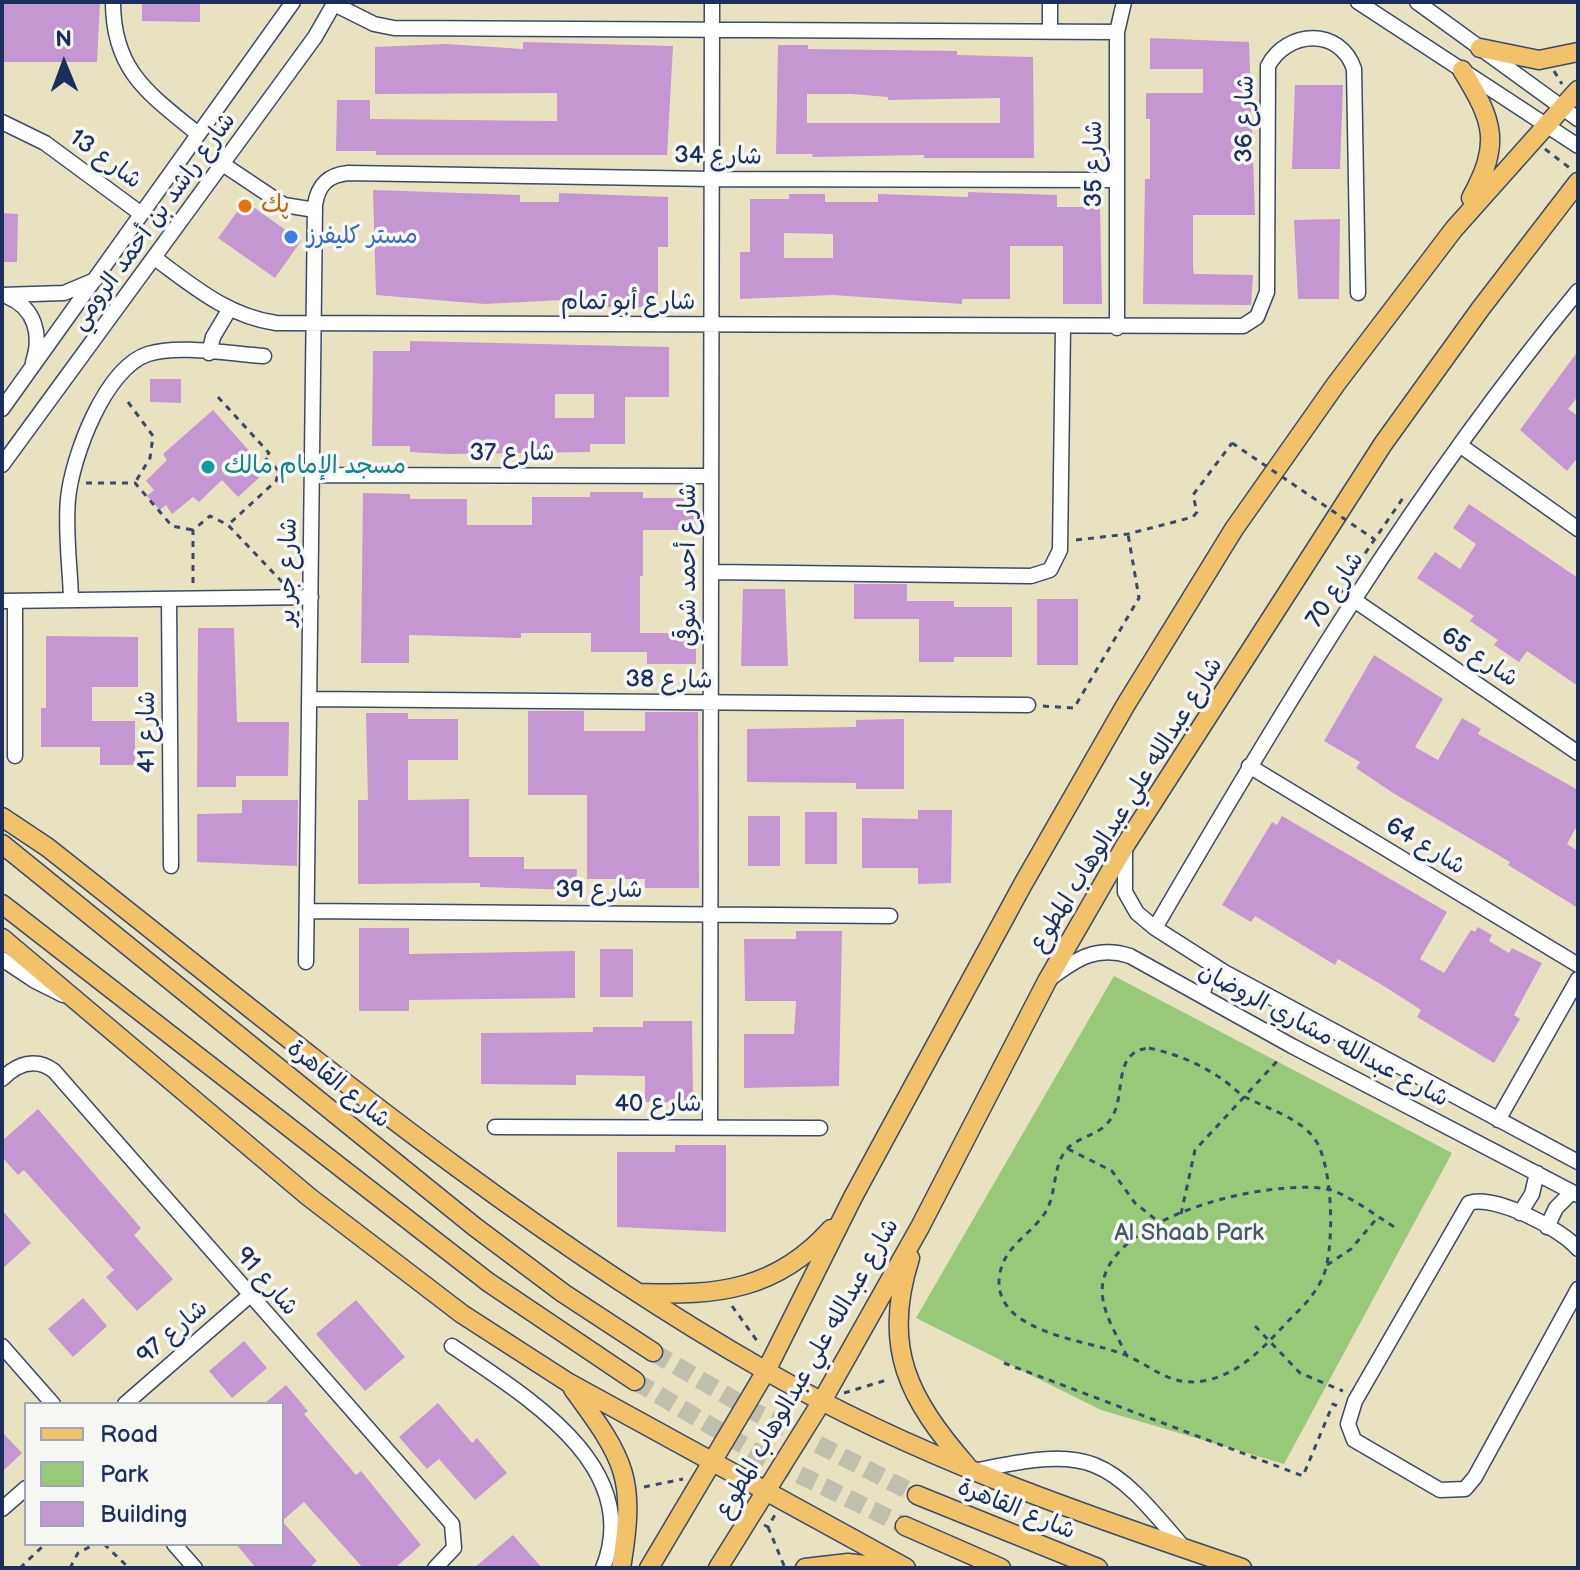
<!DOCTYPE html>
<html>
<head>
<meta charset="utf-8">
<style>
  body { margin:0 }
  #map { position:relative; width:1580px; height:1570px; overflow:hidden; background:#e9e2c1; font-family:"Balsamiq Sans",sans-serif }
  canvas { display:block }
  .frame { position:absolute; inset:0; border:4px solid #1b2f5e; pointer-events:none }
  .legend { position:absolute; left:24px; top:1402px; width:260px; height:144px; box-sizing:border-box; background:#f6f6f2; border:2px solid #9ea6b7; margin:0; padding:10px 14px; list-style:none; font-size:24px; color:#1b2f5e }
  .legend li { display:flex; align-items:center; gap:16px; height:40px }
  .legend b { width:40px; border:2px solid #9ea6b7 }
  .north { position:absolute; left:24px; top:24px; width:80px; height:80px; -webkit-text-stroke:6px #f6f6f2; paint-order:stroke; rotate:359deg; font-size:22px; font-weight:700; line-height:32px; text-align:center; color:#1b2f5e }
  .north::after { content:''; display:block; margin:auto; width:28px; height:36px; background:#1b2f5e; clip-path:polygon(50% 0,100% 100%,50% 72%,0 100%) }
</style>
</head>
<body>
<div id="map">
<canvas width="1580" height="1570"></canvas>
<div class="frame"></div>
<ul class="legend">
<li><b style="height:10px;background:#f2c26a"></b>Road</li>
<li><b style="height:22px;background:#97c979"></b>Park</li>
<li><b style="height:22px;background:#c497d2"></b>Building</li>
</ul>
<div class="north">N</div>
</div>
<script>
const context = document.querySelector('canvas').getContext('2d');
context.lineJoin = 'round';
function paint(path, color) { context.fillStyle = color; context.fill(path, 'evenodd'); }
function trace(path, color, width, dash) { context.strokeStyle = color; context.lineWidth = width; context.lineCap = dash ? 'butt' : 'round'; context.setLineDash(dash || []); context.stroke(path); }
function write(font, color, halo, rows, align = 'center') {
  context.font = font + ' "Balsamiq Sans","Playpen Sans Arabic",sans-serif'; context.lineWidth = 7; context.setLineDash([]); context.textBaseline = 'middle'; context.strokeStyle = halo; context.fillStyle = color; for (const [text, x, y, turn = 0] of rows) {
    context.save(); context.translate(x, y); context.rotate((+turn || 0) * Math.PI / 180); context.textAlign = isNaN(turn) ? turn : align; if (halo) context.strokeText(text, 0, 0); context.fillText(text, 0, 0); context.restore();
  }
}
const green = new Path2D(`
  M1114,976L1452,1153L1284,1464L1101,1410L916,1318Z`);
const building = new Path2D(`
  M2,2H100L97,62H2Z
  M142,2H200V22L142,21Z
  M1150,38L1249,42L1255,215H1193V267L1194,274L1253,275L1251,305L1143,304L1145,179H1150V119H1146V93H1203V69H1150Z
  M523,42L673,46L667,155H376V151H336L337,100H370V119L557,121V93L375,94V47L446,44L523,49Z
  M778,45H808V49L957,51V55L1033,57L1034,158H924V155L812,157L813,154H776ZM807,94H851L888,97V100L1000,98V123H807Z
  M1295,85H1343L1340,169H1292Z
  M373,190L520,195V202H559V193L668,197V247H658V307H597V302H562V300L485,304L376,295Z
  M968,192L1057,195V207H1100L1102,304H1063V246H1010V299H962V304L833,295L740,299V252H750V199H789V194H825V202H878V194L968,197ZM784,233L833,234V258H784Z
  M245,201L301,241L275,278L218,238Z
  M2,213L18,214L17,262H2Z
  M1340,219L1339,299H1298L1294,220Z
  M410,341L669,347V397H625V444H590V452L448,454L410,452V446H372L373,351H410ZM555,394H594V418H555Z
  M1578,351V396L1568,409L1578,416V457L1567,471L1520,430Z
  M150,379H181V403L150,402Z
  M213,410L251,453L247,457L262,475L238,497L222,480L199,502L193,497L172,514L166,505L160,510L147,496L154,490L146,481L167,460L163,454Z
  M590,492H643V498H696L695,530H643V576H640V633H696V664H647V652H591V633H521V638L409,635V663H361L363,493L410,494V499H467V525H532V497H590Z
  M1469,504L1578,578V686L1527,651L1519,662L1494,645L1498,640L1470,621L1474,616L1417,578L1435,552L1460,569L1476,544L1453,528Z
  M854,584H907V601H954V607H1012V657H954V662H919V619H854Z
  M743,589H785L788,666H741Z
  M1037,599H1078V665H1037Z
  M198,628H234L237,722H289L288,776H236V787H197Z
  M46,636L138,637V687H92V721H135V765H100V747H41V708H46Z
  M1374,655L1443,699L1415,747L1438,760L1462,718L1481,729L1478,734L1578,790V824L1567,844L1578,851V908L1508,865L1510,862L1393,793L1356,768L1360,762L1324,741Z
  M528,711H584V731H645V712H698L699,888H645V879H587V795H528Z
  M366,713H408V719H458V760H408V800L469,799V857H524V869H577L576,890L480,887V883L358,884V800H368Z
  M904,719V789H856V783L747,782V729L856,727V720Z
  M242,800H298L297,866L197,862V814L242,813Z
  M918,810H952L951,883L918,884V868H862V818L918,819Z
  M805,812H837V864H805Z
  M748,816H780V866H748Z
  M1282,816L1447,912L1420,959L1444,973L1471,930L1475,932L1478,927L1492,935L1489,941L1509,953L1512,948L1542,963L1514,1015L1520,1019L1494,1063L1417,1017L1421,1010L1387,988L1338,959L1335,965L1255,916L1251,922L1222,905L1272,822L1277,825Z
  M359,928H409V954L575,951V998L409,1000V1011H359Z
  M796,931H842L839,1086L744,1088V1034H794L796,1001H745L744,939H796Z
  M600,949H633V997H600Z
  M643,1021H692L693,1102H645V1076L576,1075V1085L481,1084V1033L593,1032V1027H643Z
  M38,1109L141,1228L134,1235L173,1279L137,1311L106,1277L114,1270L24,1170L18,1175L2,1157V1141Z
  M675,1145H726V1232L617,1227V1152H675Z
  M2,1210L31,1243L2,1269Z
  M83,1298L107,1326L73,1357L48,1329Z
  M356,1300L405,1357L365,1391L316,1334Z
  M244,1341L267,1368L232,1398L209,1371Z
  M286,1385L308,1411L304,1414L356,1475L361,1471L421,1545L395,1568H363L304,1502L282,1521L317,1561L309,1568H256L236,1544H282V1404H264Z
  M438,1403L472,1443L477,1438L507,1473L475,1500L439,1459L427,1469L399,1437Z
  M2,1432L22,1453L2,1472Z
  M513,1535L542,1568H474Z`);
const majorTunnel = new Path2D(`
  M653,1352L753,1411L917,1495
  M635,1381L767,1459L905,1526`);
const path = new Path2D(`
  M1554,71L1562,84
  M1545,149L1571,169
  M218,397L269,453L264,457L279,471L276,481L228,525
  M128,402L153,436L150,458L136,481
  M86,483H135L172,526L193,530
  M1076,540L1128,534L1193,517L1197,512L1193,495L1232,443
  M193,583V530L210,516L228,525L284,584
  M1343,592L1340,590L1405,495
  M1043,706L1074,708L1139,598L1128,534
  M1149,1048C1177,1054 1203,1065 1226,1082C1233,1087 1238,1093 1245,1097C1266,1108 1303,1119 1316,1141C1333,1168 1335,1248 1323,1277C1316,1292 1306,1304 1294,1315C1267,1343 1243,1374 1203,1381C1168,1387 1151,1364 1120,1353C1086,1340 998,1333 999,1281C1001,1247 1028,1238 1045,1213C1057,1194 1052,1168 1066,1150C1078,1136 1099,1136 1110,1120C1128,1097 1110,1052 1149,1048Z
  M1068,1149L1112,1171L1135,1203L1160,1223L1161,1246
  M1181,1214L1195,1150L1281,1057
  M1327,1265L1351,1249L1378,1217
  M732,1306L760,1345
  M1255,1326L1300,1373L1343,1391
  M1127,1356C1117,1335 1098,1307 1103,1282C1116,1214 1269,1179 1327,1189C1345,1192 1379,1218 1396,1228
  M1004,1363L1303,1476L1333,1404L1339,1407
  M844,1393L890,1379
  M644,1487L683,1479
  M764,1525L768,1527L776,1513
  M768,1527L785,1568
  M104,1544L129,1568
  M20,1568L45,1544
  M70,1568L78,1553L95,1544`);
const minor = new Path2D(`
  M113,2C113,71 149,94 198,134
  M1358,2L1578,146
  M1417,2L1578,119
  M334,4L374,24L394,28L1117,32
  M1050,32V2
  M2,122L45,143L140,213
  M224,165L284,205L315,210
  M156,259C194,287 228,316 276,323L1243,326L1257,317L1267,292L1268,66C1287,30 1340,27 1354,69L1358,293
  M2,295L64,293L95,280
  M8,297C35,308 42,335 33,362
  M1117,328V32L1124,2
  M209,353L213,337L229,310
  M2,409L293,2
  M1461,446L1578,529
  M2,465L315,37L335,2
  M312,475L711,476
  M711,572L1031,576L1050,570L1060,550L1063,327
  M71,598C70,566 65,532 68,499C72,457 105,368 148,354C178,344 232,354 264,356
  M169,599L171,866
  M1354,600L1578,753
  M2,601L311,597
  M15,602V756
  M309,699L1028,705
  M1249,766L1578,965
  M1125,848V892L1137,913L1155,928L1224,972L1578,1162
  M307,911L890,916
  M1155,928C1283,708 1415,488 1578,291
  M2,959L35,981L63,995
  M306,962L315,205C318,185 328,175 348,173L712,179L1117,180
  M1051,978C1076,959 1097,945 1130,956L1292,1046L1578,1195
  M1202,996L1207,979L1224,972
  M2,1079C17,1064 36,1057 54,1071L452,1524L454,1548L435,1568
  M1498,1120L1578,979
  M495,1127L820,1128
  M710,1127L712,2
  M1520,1213L1532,1194L1537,1173
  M1547,1227L1556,1208L1572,1192
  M1578,1249C1562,1229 1494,1194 1469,1203L1355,1401L1348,1424L1354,1440L1440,1490L1465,1489L1475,1477L1578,1289
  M2,1346L53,1404
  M452,1346C523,1395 645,1465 603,1568
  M125,1404L249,1296
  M974,1471C1093,1445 1107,1456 1184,1548
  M2,1509L26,1488
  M174,1544L195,1568`);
const major = new Path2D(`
  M1480,48L1539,60L1578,52
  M1462,70C1494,122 1501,143 1471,198
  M2,817L47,847C280,1030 508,1224 766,1371C916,1457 1079,1513 1242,1568
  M2,844L475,1227L563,1293L653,1352
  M2,904L488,1282L635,1381
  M2,938L309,1197L462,1314L569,1383L906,1568
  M910,1258C881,1348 909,1399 967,1466
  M640,1293C717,1296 777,1290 831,1229
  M573,1389C626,1461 636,1478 621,1568
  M917,1495L1098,1568
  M905,1526L1001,1568
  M649,1568L766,1371L853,1197L1023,884L1125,706L1234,529L1336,384L1454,229L1578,90
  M718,1568L822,1401L920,1227L1047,981L1126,844L1383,444L1481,308L1578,182
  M805,1568L848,1563L889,1568`);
const pathBridge = new Path2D(`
  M1232,443L1374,539`);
const markers = [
  [245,206,8,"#e8710a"],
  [291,237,8,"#3f7fe0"],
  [208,467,8,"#0f9aa8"]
];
const streetNames = [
  ["شارع 36",1246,119,-89],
  ["شارع 34",718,157,1],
  ["شارع 13",105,160,36],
  ["شارع 35",1095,164,-90],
  ["شارع راشد بن أحمد الرومي",154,222,-54],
  ["شارع أبو تمام",628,303],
  ["شارع 37",512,454],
  ["شارع أحمد شوقي",689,565,-90],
  ["شارع جر ير",289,572,-89],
  ["شارع 70",1336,590,-57],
  ["شارع 65",1479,658,34],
  ["شارع 38",669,681,1],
  ["شارع 41",148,732,-90],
  ["شارع عبدالله علي عبدالوهاب المطوع",1127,805,-58],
  ["شارع 64",1425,847,31],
  ["شارع 39",599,891],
  ["شارع عبدالله مشاري الروضان",1323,1036,28],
  ["شارع القاهرة",338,1085,39],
  ["شارع 40",658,1105],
  ["شارع 91",266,1282,49],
  ["شارع 97",173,1333,-41],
  ["شارع عبدالله علي عبدالوهاب المطوع",808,1369,-60],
  ["شارع القاهرة",1016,1510,22]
];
const foodNames = [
  ["پك",261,206]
];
const shopNames = [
  ["مستر كليفرز",307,237]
];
const cultureNames = [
  ["مسجد الإمام مالك",224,467]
];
const parkNames = [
  ["Al Shaab Park",1189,1234]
];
paint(green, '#97c979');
paint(building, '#c497d2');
trace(majorTunnel, '#c0bead', 18, [18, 9]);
trace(minor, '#3a4a6d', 17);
trace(major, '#3a4a6d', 21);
trace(path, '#3a4a6d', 3, [6, 6]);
trace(minor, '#fff', 14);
trace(major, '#f2c26a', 18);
trace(pathBridge, '#3a4a6d', 3, [6, 6]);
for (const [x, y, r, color] of markers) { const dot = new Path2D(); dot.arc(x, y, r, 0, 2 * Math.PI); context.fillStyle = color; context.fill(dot); trace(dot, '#f6f6f2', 3); }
write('24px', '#1b2f5e', '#f6f6f2', streetNames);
write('24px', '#c56008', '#f6f6f2', foodNames, 'left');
write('24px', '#366cbe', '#f6f6f2', shopNames, 'left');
write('24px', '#0d838f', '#f6f6f2', cultureNames, 'left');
write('24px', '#405d66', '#f6f6f2', parkNames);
</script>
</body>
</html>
